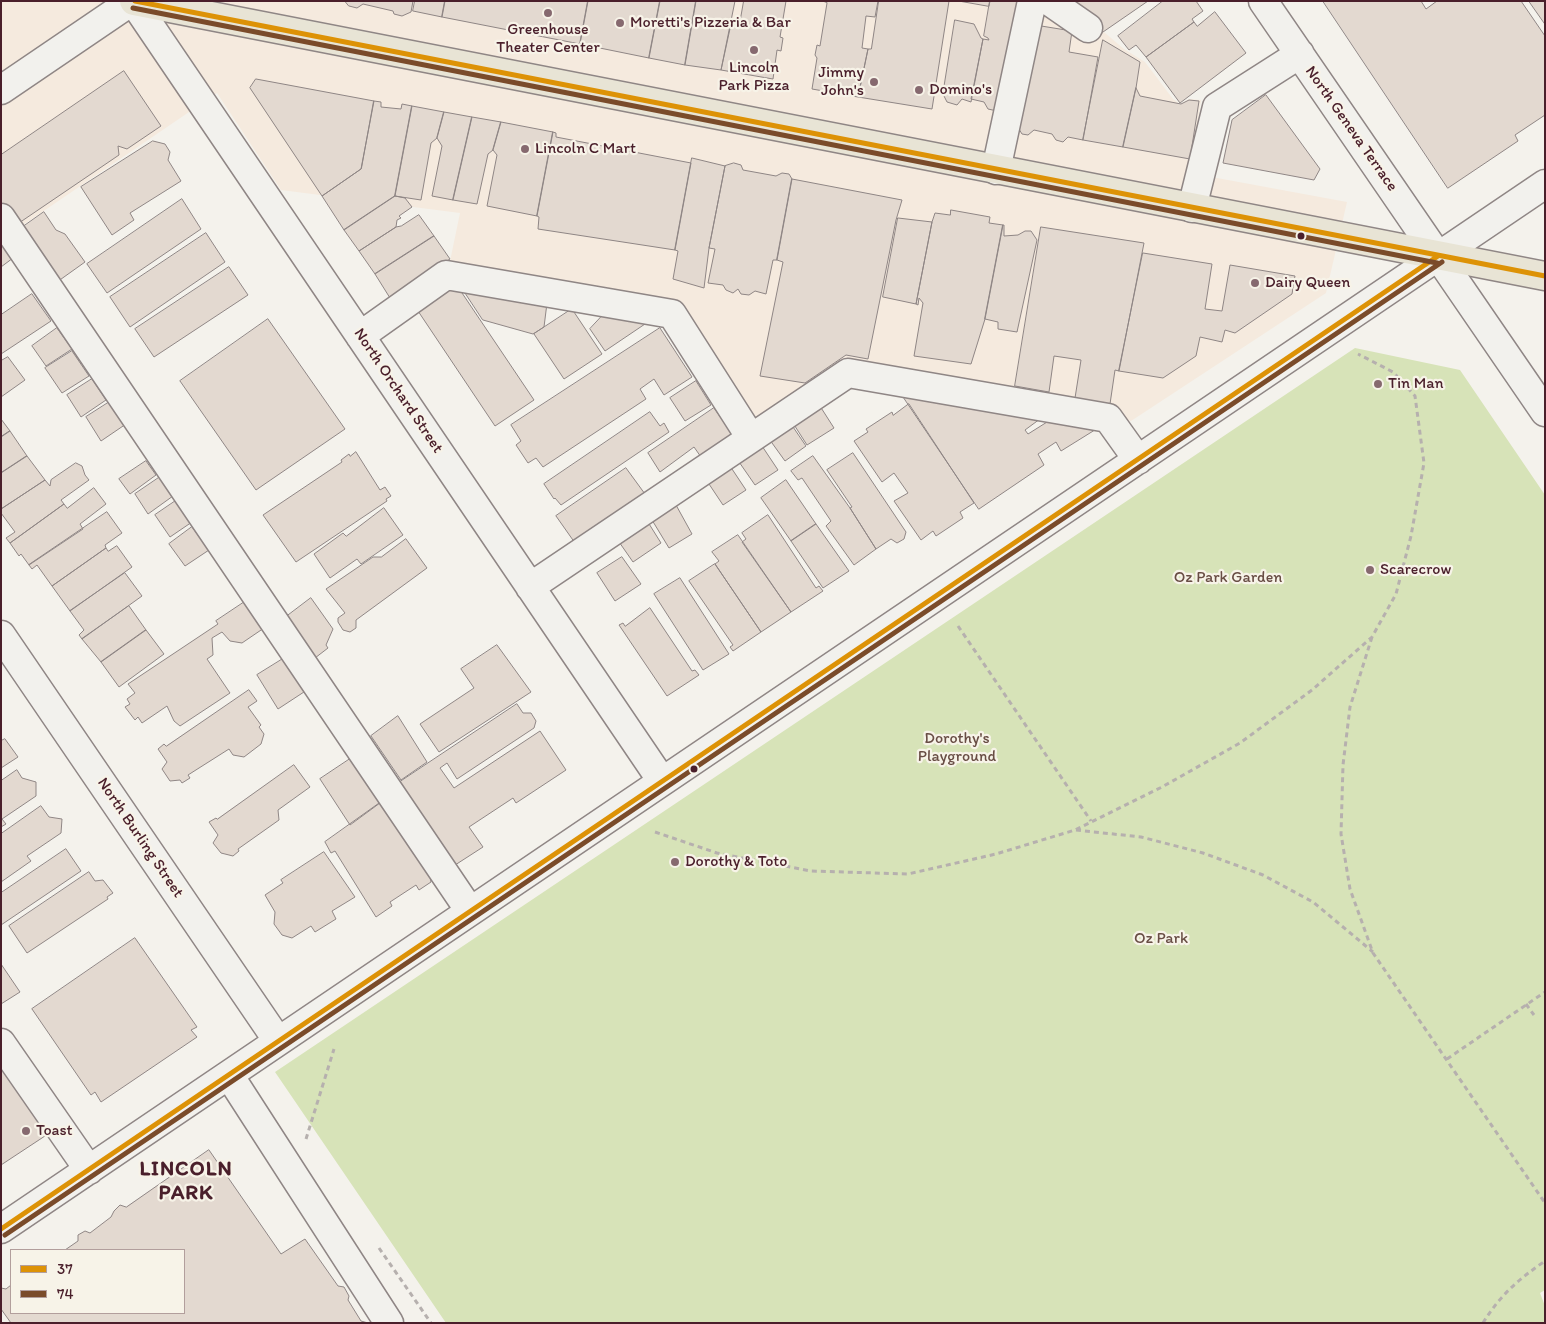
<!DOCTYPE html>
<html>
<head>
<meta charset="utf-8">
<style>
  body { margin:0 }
  #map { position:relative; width:1546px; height:1324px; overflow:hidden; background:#f4f2ec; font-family:Itim,sans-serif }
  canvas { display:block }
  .frame { position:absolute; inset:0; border:2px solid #4a1f2b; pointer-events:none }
  .legend { position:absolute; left:10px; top:1249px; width:175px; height:65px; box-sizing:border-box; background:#f7f3e8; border:1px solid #b29e9c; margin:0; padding:6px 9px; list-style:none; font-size:15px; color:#4a1f2b }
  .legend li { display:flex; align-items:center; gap:10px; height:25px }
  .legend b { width:25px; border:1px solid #b29e9c }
</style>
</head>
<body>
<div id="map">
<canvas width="1546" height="1324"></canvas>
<div class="frame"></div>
<ul class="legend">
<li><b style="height:6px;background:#dd9206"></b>37</li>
<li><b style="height:6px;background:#7a4b2a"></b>74</li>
</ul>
</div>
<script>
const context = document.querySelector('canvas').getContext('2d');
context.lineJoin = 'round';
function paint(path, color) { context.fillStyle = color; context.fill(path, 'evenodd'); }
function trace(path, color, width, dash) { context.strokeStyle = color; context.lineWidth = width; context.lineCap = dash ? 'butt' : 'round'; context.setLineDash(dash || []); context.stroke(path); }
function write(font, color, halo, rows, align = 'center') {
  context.font = font + ' Itim,sans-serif'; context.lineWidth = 4.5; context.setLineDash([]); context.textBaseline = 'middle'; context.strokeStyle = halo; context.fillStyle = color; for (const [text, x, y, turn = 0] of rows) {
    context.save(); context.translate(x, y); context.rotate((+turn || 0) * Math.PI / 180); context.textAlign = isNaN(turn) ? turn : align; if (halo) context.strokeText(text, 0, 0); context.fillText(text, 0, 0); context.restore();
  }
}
const built = new Path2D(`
  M1,1H1036L1092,39L1104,32L1124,49L1145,62L1173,99L1180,104L1189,99L1201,100L1190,173L1347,202L1326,293L1131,421L845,363L752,424L674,305L449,266L460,213L281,190L217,93L4,238L1,233Z`);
const green = new Path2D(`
  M1355,348L1460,370L1545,495V1290L1540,1293L1545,1306V1323H446L275,1072Z`);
const building = new Path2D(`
  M345,1H413L411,12L402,16L394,14L393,11L363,4L357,8L349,6Z
  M415,1H445L442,17L413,11Z
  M445,1H588L580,44L442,17Z
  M588,1H660L649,58L580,44Z
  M660,1H696L685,65L649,58Z
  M696,1H735L721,70L685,65Z
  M744,1H786L780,37L783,38L781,51L777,50L773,79L721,70L731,24L739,25Z
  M823,1H878L875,17L866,16L862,48L868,49L858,97L812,89L817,58L815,55L817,45L820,46L827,3Z
  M879,1H949L932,109L858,97L868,49H871Z
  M959,1H990L989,6Z
  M990,1H1020L997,111L988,109L984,102L971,99L983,39L989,40L988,38L984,36Z
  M1058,1H1148L1103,32Z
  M1163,1H1196L1203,11L1192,19L1194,22L1146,57L1136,45L1129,50L1118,36Z
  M1323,1H1421L1426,9L1437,1H1521L1545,36V115L1515,135L1518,141L1448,188Z
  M1529,1H1545V24Z
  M1215,12L1246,53L1180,103L1146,57L1194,22L1197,26Z
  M955,20L974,24L981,38L983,39L971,102L962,99L957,105L947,102L943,94Z
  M1035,25L1072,31L1069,52L1098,57L1083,140L1068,137L1063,142L1056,140L1052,134L1034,130L1028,135L1022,134L1017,126Z
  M1103,40L1140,62L1136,88L1123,147L1083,140Z
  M124,71L161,126L127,149L118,146L119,155L16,225L1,202V155Z
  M256,79L374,101L361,169L322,196L250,88Z
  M1136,88L1140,96L1181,104L1189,100L1199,101L1190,159L1123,147Z
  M1266,95L1320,169L1314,180L1223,163L1232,120Z
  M374,101L381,102V107L401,109L402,104L412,106L395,196L344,230L322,196L361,169Z
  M412,106L444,112L437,138L431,143L421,200L395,196Z
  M444,112L472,117L453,200L432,196L442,146L437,138Z
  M472,117L501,122L493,150L488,154L477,204L453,200Z
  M501,122L553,132L537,216L487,206L497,155L493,150Z
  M553,132L556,133V137L691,163L675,250L538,229L539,217L537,216Z
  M153,141L165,144L170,152L168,160L181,181L130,213L134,220L112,235L81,187Z
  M692,158L725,166L709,248L704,288L673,279L678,251L675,250Z
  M734,163L741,165L743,170L776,176L782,173L789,174L792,179L777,260H773L766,294L755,291L749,295L741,294L738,289L733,293L726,290L723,285L708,283L715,249L709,248L725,166Z
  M792,179L902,200L896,220L868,359L846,355L805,383L760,376L783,262L777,260Z
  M395,196L405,198L412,207L399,216L401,218L397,220L396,227L359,251L344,230Z
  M182,199L201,229L107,293L87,264Z
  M951,210L990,217L989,223L1003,225L985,319L971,364L914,356L923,303L919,298L918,305L916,304L932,222L935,213L950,215Z
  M44,212L56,230L65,234L85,262L57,282L20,229Z
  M419,215L434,236L375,274L359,251L396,227L401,226Z
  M898,218L932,222L916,304L883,297Z
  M1003,225H1004V236L1018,235L1025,231H1031L1037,240L1017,332L998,329V322L985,319Z
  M1041,227L1144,243L1119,371L1115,370L1110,404L1075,398L1081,360L1054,356L1049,392L1015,386Z
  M206,233L225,262L130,327L110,297Z
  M434,236L450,259L390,298L375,274Z
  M1,242L13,258L1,267Z
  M1143,253L1212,264L1205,309L1222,311L1230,265L1295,276L1292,294L1235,333L1225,330L1222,342L1200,337L1196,356L1163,378L1119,371Z
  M229,267L248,295L154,357L135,329Z
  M450,285L458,287L534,400L495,426L416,308Z
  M462,288L547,303L544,327L533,334L483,320Z
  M32,294L51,321L1,354V315Z
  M572,309L602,354L564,379L534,334Z
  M603,315L645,324L605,351L590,329Z
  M268,319L345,429L256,490L180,381Z
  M57,328L72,349L46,366L32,346Z
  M660,328L692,377L664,395L654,379L640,389L646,399L543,467L536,458L528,463L516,445L521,441L511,425Z
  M72,351L89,376L62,393L45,368Z
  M8,357L25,380L1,397V361Z
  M92,379L106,400L81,417L67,395Z
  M696,381L711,405L685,421L670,398Z
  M902,395L1044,416L1025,430L1028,434L1055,417L1098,428L1061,451L1056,442L1038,454L1044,465L979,509Z
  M111,401L126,424L101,441L86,417Z
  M818,403L834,428L807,445L791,420Z
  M909,404L974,503L960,512L963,518L936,536L933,531L921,540L894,501L908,493L894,473L882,482L854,441L868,432L866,429L892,412L893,415Z
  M714,408L733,435L701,457L694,447L660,472L648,453Z
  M650,412L660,426L664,423L669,432L561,505L555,498L554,499L544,484Z
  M1,419L10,431L1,437Z
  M789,421L806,446L785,461L767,436Z
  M10,431L27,456L1,473V437Z
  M760,443L778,470L755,485L737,459Z
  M356,452L380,490L385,487L391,496L386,499L387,501L296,562L263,515L342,462L341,460L349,454L350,456Z
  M853,453L906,532L904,539L897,543L891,539L876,549L850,508L852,507L827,470Z
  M27,456L45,480L1,509V473Z
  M813,456L850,508L876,549L854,565L826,526L831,521L802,478L798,480L791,471Z
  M146,461L156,475L130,494L119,479Z
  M76,463L82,466L85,475L89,480L61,500L64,504L10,543L6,538L15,532L1,513V509L45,480L50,486L51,480Z
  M730,466L746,490L723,505L707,481Z
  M626,468L645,494L575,543L556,516Z
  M160,477L173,496L148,514L135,494Z
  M786,480L816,524L791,541L761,498Z
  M94,488L106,504L80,524L83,529L29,565L21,554L19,556L10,543L64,504L67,508Z
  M177,500L192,522L170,537L155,515Z
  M676,505L692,534L669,548L652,520Z
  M384,508L403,535L361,564L357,559L330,578L314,554L343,533L346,536Z
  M107,512L122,533L105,545L106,548L52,586L37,565L32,569L29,565Z
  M768,515L816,588L819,586L823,591L791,612L742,542L746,539L742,533Z
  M646,519L661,543L633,562L617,539Z
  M816,524L849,571L823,588L791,541Z
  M192,527L209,550L185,566L169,544Z
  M738,535L791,612L761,632L715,564L719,561L712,552Z
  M406,539L427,568L356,620V628L350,632L343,630L338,622V618L345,613L326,589L373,557H381Z
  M117,546L132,567L70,611L52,586L106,548L108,551Z
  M622,557L641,584L615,601L597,573Z
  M715,564L761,632L733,651L730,647L733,645L689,581Z
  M125,573L142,596L82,639L79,635L84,630L70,611Z
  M680,578L729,654L703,670L654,594Z
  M311,598L333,629L326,645L328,648L315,658L282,620Z
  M246,601L264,628L242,643L230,641L222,632L212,638L213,655L207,659L230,693L180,726L174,721L167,706L142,723L138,717L135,720L125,707L130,704L127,699L135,693L128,684L218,624L216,621Z
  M129,606L146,630L101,662L82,639Z
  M650,608L692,671L695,670L699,675L667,696L619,625L623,623L625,626Z
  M146,630L164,654L119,687L101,662Z
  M497,645L531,692L439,752L420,724L474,688L461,669Z
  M286,657L307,690L278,709L257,675Z
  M249,690L257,701L248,707L261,725L259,727L264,734L261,744L244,757L233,755L229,749L188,775L190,778L182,783L180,780L170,781L162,769L167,762L158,749L164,744L166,746Z
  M517,704L523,713H531L536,721L534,728L457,779L447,763L440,768L454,788L540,731L566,770L516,803L513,798L469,827L483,847L452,867L397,784Z
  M398,716L427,762L401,780L371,736Z
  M5,739L18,757L1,768V741Z
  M353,757L384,800L350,825L320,779Z
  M294,765L310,787L278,810L279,820L238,849L239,851L233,856L221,853L213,843L218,835L209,822L216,818L217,819Z
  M17,770L22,778L36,782V796L2,819L6,824L1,827V781Z
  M384,800L430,875L431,882L419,890L416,885L390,902L392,906L376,917L335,851L331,853L325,842Z
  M41,806L49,817L62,819L61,833L27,856L31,861L1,882V834Z
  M66,849L81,871L1,925V893Z
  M324,852L355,897L332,911L336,919L315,932L311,926L292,938L282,935L274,924L275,912L265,895L283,883L281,880Z
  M89,872L95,881L103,880L113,893L107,897L108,899L27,953L9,926Z
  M135,938L197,1027L191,1030L197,1037L101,1102L95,1092L91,1095L32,1009Z
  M1,964L20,992L1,1004Z
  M1,1066L48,1134L1,1165Z
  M209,1150L281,1254L305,1239L338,1286L344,1287L349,1296L348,1300L361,1321L368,1323H11L1,1309V1288L6,1289L11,1285V1313H184V1250H65L78,1241V1235L85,1231L90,1233L111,1217L114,1211L120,1205L126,1207Z`);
const path = new Path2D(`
  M958,626L1091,821
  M1372,637L1350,707L1343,765L1341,834L1350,889L1373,953L1545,1203
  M1076,830L1141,837L1203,853L1263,875L1313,902L1373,952
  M655,832L717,853L811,871L908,874L996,854L1075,830L1162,787L1240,743L1312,690L1372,637L1396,594L1411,536L1424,463L1415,396L1393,372L1358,354
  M1526,1004L1534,1015
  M1447,1059L1545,992
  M306,1139L334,1049
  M379,1248L431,1323
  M1483,1323C1500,1295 1519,1279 1545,1261`);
const minor = new Path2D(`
  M133,1L662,781
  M1049,1L1088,28
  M1263,1L1545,412
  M1,90L132,1
  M996,170L1032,1
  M1192,208L1217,107L1300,54
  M1,218L470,911
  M360,336L446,275L672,314L751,438
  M530,587L848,373L1108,418L1138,460
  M1,635L278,1041
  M1,1043L89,1170
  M229,1075L389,1323
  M1,1229L1545,184`);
const major = new Path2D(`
  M134,1L1545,276`);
const bus1 = new Path2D(`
  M135,1L1545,276
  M1,1229L1438,256`);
const bus2 = new Path2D(`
  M133,8L1437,263
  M5,1235L1442,262`);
const markers = [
  [548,13,5,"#86696f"],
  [620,23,5,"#86696f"],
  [754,50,5,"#86696f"],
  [874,82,5,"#86696f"],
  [919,90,5,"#86696f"],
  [525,149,5,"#86696f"],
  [1301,236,4.5,"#4a1f2b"],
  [1255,283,5,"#86696f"],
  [1378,384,5,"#86696f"],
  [1370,570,5,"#86696f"],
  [694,769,4.5,"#4a1f2b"],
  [675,862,5,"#86696f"],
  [26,1131,5,"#86696f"]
];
const poiNames = [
  ["Moretti's Pizzeria & Bar",630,23],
  ["Greenhouse",548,30,"center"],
  ["Theater Center",548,48,"center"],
  ["Lincoln",754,68,"center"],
  ["Park Pizza",754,86,"center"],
  ["Jimmy",864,73,"right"],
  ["John's",864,91,"right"],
  ["Domino's",929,90],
  ["Lincoln C Mart",535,149],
  ["Dairy Queen",1265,283],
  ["Tin Man",1388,384],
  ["Scarecrow",1380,570],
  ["Dorothy & Toto",685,862],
  ["Toast",36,1131]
];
const streetNames = [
  ["North Geneva Terrace",1351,129,55],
  ["North Orchard Street",398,391,56],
  ["North Burling Street",140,838,56]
];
const parkNames = [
  ["Oz Park Garden",1228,578],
  ["Dorothy's",957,739],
  ["Playground",957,757],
  ["Oz Park",1161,939]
];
const districtNames = [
  ["LINCOLN",186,1170],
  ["PARK",186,1194]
];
paint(built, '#f5eade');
paint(green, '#d7e3b8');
paint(building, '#e3d9d0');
trace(building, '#8f8685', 1);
trace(minor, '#8f8685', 31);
trace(major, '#8f8685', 31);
trace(path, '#b6b0ae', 3, [5, 4]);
trace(minor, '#f2f1ed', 28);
trace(major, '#e8e4d5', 28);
trace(bus1, '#dd9206', 5);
trace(bus2, '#7a4b2a', 5);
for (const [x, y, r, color] of markers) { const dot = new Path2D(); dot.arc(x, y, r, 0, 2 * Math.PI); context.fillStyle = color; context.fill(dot); trace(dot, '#f7f3e8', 2); }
write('16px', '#4a1f2b', '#f7f3e8', poiNames, 'left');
write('16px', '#4a1f2b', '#f7f3e8', streetNames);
write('16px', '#684d44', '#f7f3e8', parkNames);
context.letterSpacing = '1px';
write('bold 21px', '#4a1f2b', '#f7f3e8', districtNames);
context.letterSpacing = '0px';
</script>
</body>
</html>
